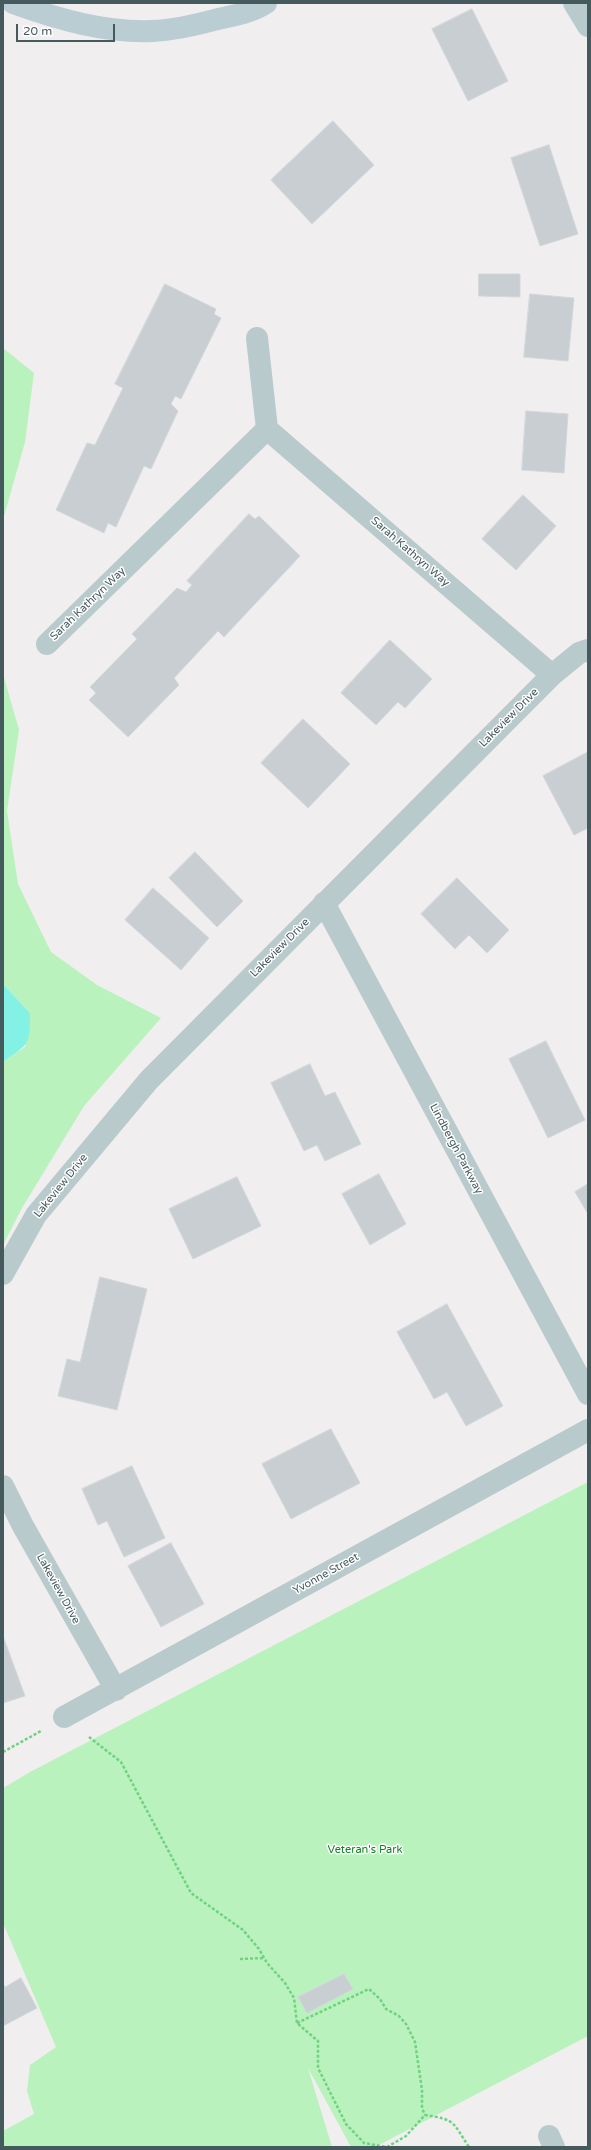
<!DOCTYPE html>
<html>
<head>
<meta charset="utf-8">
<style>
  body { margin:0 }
  #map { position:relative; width:591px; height:2150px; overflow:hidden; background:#f1eeef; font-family:"Varela Round",sans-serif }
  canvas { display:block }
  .frame { position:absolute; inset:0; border:4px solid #455a5d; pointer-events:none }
  .scale { position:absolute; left:16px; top:24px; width:99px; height:18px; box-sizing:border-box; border:2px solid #455a5d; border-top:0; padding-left:5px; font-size:12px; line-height:14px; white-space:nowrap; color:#455a5d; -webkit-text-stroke:3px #fff; paint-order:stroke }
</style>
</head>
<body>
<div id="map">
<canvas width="591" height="2150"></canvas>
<div class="frame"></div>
<div class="scale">20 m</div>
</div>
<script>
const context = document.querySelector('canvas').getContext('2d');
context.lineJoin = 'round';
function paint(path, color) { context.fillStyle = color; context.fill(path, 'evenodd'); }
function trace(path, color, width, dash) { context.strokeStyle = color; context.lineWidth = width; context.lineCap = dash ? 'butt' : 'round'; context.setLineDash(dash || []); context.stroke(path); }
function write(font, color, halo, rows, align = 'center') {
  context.font = font + ' "Varela Round",sans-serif'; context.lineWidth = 3; context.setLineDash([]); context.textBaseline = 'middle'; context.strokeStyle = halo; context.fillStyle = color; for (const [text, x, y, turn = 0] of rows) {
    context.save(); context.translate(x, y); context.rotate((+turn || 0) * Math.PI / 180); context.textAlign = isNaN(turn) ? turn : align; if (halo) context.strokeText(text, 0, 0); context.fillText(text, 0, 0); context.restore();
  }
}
const green = new Path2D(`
  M3,348L34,373L25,442L3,520Z
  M3,674L19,730L7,811L18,884L51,952L97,985L161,1018L84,1106L22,1208L3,1245V1062L25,1047L30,1013L3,984Z
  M588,1482V2036L375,2147H351L308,2068L332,2147H3V2131L34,2114L27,2091L30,2065L56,2047L3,1923V1788L30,1772Z`);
const water = new Path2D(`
  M3,984L30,1013C30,1045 29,1044 3,1062Z`);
const building = new Path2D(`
  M472,9L508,81L468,101L432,29Z
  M333,121L374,165L312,224L271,180Z
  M549,145L578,234L540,246L511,158Z
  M479,274H520V297L479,296Z
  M165,284L216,309L214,314L221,318L181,399L175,396L171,404L178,411L151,469L144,466L116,527L108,523L104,533L56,510L87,443L95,445L123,388L115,384Z
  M530,294L574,298L568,361L524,357Z
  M526,411L568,414L564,473L522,470Z
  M523,495L556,526L516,570L482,539Z
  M249,514L255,519L259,516L300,556L224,637L218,631L174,678L179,685L128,737L89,700L96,693L90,687L137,639L132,634L177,588L186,592L192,585L187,581Z
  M390,640L432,679L405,708L398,702L376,725L341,693Z
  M303,719L350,764L308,808L261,763Z
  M588,752V828L574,835L543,776Z
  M195,852L243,901L217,927L169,878Z
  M457,878L509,930L487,953L469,935L455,949L421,914Z
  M153,888L209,938L181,970L125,920Z
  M546,1041L585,1120L548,1138L509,1059Z
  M310,1064L325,1096L335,1092L361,1144L325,1161L317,1145L304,1151L271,1083Z
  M379,1174L406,1224L370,1245L342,1194Z
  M237,1177L261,1226L193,1259L169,1209Z
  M588,1184V1214L575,1192Z
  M100,1277L147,1289L117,1410L58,1396L67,1359L80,1362Z
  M447,1304L503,1406L466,1426L447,1392L434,1399L397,1332Z
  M331,1429L360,1483L291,1519L262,1464Z
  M132,1466L165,1538L124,1557L107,1521L98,1525L82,1489Z
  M171,1543L204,1604L161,1627L128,1566Z
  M3,1636L25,1696L3,1703Z
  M344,1974L353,1989L307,2013L298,1997Z
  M21,1978L37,2008L3,2026V1984L5,1987Z`);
const path = new Path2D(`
  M89,1737L121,1762L191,1893L243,1930L259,1949L267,1963L285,1983L294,1998L297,2023L318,2041V2068L346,2124L364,2143L386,2147
  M3,1752L41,1731
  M240,1959L264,1958
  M297,2023L369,1989L380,1999L386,2009L399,2016L406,2024L415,2042L422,2090V2108L425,2115
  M387,2147L406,2136L425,2115C457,2120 452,2122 469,2147`);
const street = new Path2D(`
  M574,3L588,26
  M257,338L267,429
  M47,644L267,429L552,675
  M324,903L588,1394
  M3,1274L36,1215L149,1080L552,675L579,653L588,650
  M3,1486L23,1526L116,1690
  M64,1717L588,1430
  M549,2136L554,2147`);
const secondary = new Path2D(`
  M13,3C57,19 105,33 152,31C174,30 196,25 218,19C233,16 253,12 266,3`);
const streetNames = [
  ["Sarah Kathryn Way",410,552,41],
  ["Sarah Kathryn Way",88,604,-44],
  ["Lakeview Drive",509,718,-45],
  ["Lakeview Drive",280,948,-45],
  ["Lindbergh Parkway",456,1149,62],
  ["Lakeview Drive",61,1186,-51],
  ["Yvonne Street",326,1574,-29],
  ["Lakeview Drive",58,1589,61]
];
const parkNames = [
  ["Veteran's Park",365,1850]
];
paint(green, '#b9f2bd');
paint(water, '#83f2e5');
paint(building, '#c8ced2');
trace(building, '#d2d7da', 1);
trace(path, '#6fd281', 2.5, [3, 2]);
trace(street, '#b9cacd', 22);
trace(secondary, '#b9cdd2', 22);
write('11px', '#455a5d', '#fff', streetNames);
write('11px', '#108424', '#fff', parkNames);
</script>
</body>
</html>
